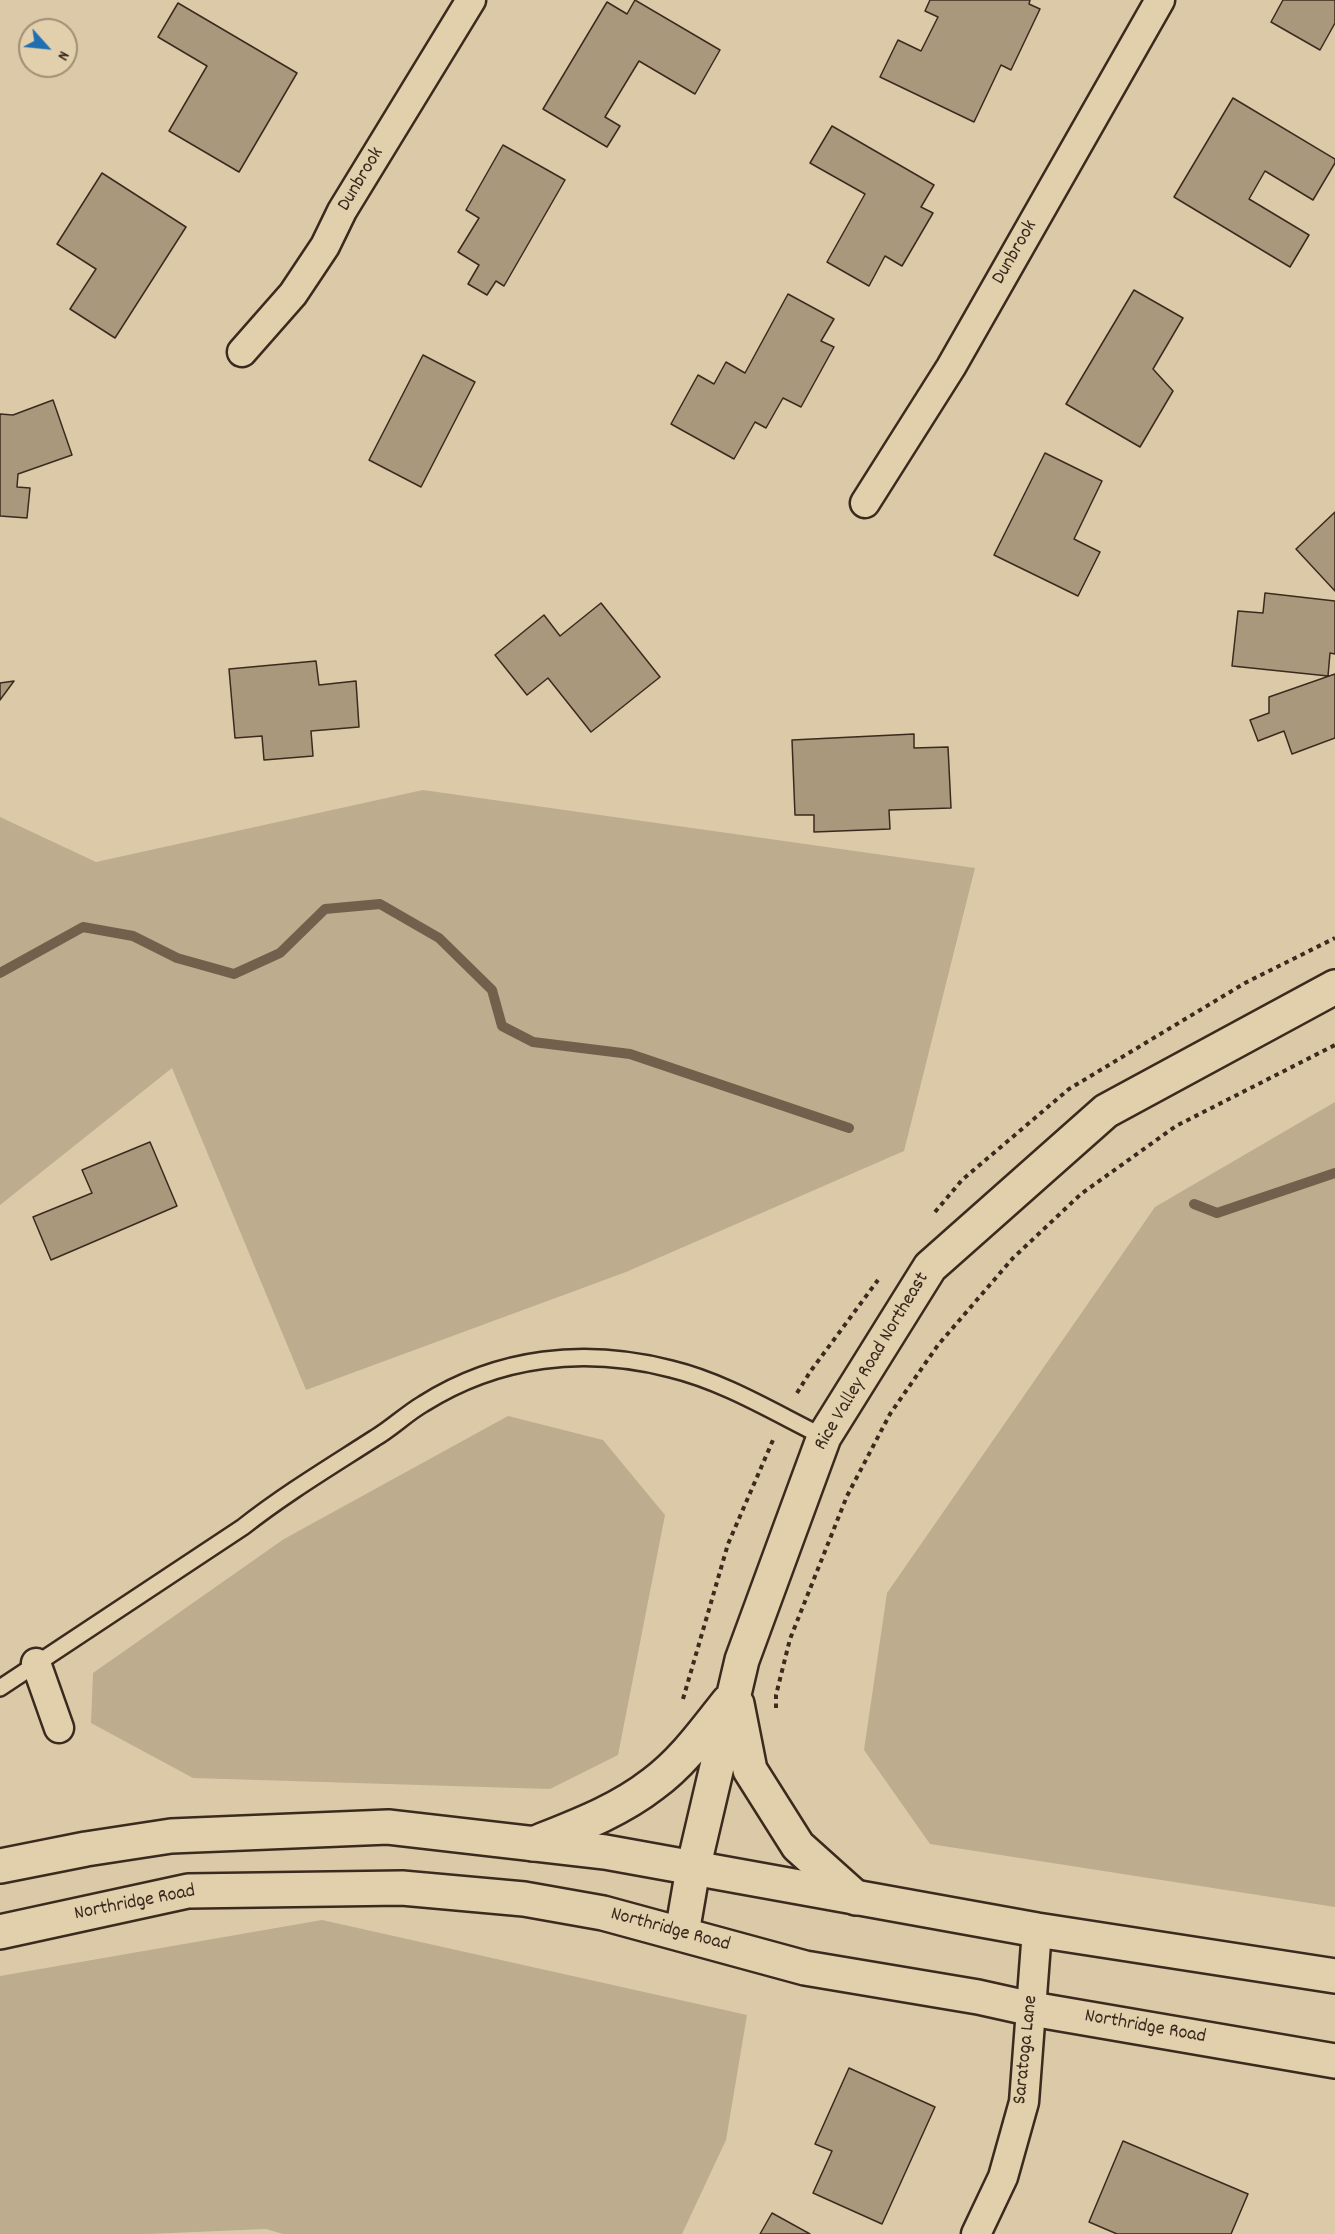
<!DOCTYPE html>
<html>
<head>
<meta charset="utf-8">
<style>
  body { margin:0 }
  #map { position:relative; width:1335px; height:2234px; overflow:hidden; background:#dbc9a7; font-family:Dekko,sans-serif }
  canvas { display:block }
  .north { position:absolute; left:18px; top:18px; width:60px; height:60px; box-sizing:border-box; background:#e2d0ad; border:2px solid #9f8e74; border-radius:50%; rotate:117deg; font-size:16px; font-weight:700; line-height:24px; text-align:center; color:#3b2a1e }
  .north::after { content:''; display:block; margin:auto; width:21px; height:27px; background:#1f6fb2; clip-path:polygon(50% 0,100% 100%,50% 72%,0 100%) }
</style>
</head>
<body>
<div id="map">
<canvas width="1335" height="2234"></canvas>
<div class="north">N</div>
</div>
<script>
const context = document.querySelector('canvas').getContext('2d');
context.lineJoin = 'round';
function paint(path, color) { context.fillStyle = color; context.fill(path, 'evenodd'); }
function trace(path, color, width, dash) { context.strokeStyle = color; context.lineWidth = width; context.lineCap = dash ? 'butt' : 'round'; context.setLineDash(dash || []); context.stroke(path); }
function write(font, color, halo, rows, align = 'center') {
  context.font = font + ' Dekko,sans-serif'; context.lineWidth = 4.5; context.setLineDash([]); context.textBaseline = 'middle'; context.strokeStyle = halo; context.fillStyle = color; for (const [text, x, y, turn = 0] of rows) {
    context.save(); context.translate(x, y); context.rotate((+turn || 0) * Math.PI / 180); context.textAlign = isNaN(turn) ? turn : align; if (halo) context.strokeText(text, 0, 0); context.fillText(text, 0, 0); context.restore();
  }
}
const green = new Path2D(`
  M423,790L975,868L904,1151L626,1272L306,1390L172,1068L0,1205V817L96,862Z
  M1335,1102V1907L930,1844L864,1750L887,1593L1155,1207Z
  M508,1416L603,1440L665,1515L618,1755L550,1789L193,1778L91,1723L93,1673L284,1539Z
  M322,1920L747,2015L726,2140L682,2234H283L266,2229L148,2234H0V1976Z`);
const stream = new Path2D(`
  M0,973L83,927L133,936L177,958L234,974L280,953L325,909L380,904L439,938L492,990L502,1026L533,1042L630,1054L849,1128
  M1194,1204L1217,1213L1335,1173`);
const building = new Path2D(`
  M635,0L720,50L695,94L639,61L605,117L620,126L607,147L543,109L607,2L627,14Z
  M930,0H1030L1029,4L1040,9L1011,70L1001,65L974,122L880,77L898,40L921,51L938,17L925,11Z
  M1283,0H1335V23L1320,50L1271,22Z
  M178,3L297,73L239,172L169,131L207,66L158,37Z
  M1233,98L1335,159V163L1313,200L1265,171L1249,199L1309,235L1290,267L1174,197Z
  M832,126L934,185L921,207L933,213L902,266L885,256L869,286L827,262L865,194L810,163Z
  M503,145L565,180L504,286L496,281L487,295L468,284L479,265L458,252L479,218L466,210Z
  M102,173L186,227L115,338L70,309L96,269L57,244Z
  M1134,290L1183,318L1153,369L1173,391L1140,447L1066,404Z
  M788,294L834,319L821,341L834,347L801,407L783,398L766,428L755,422L734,459L671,424L698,375L714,384L726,362L745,373Z
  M423,355L475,382L421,487L369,460Z
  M53,400L72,455L18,474L17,487L30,488L27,518L0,516V414L13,415Z
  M1045,453L1102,481L1074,539L1100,552L1078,596L994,555Z
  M1335,512V591L1296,549Z
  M1265,593L1335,601V654L1330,653L1328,676L1232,666L1238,611L1263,613Z
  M601,603L660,677L591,732L548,678L527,695L495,655L544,615L560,636Z
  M316,661L319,685L356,681L359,727L311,731L313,756L264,760L262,736L235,738L229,669Z
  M1335,674V738L1292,754L1284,731L1258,741L1250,720L1269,713V697Z
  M14,681L0,700V683Z
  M914,734V748L948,747L951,808L889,810L890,829L814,832V815H795L792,740Z
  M150,1142L177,1206L51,1260L33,1217L92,1193L82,1170Z
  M849,2068L935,2107L882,2224L813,2193L832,2151L815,2144Z
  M1123,2141L1248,2194L1231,2234H1117L1089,2222Z
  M772,2213L810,2234H760Z`);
const path = new Path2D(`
  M935,1212L962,1180L1069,1089L1245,983L1335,938
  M797,1393L810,1372L878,1280
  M683,1699L728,1544L773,1440
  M776,1708V1695L790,1639L847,1496L890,1414L938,1345L1013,1258L1081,1194L1176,1126L1335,1045`);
const service = new Path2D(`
  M0,1688L243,1527C285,1494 330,1467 375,1438C392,1428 406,1414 423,1404C499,1356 585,1347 671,1369C725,1382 775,1413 824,1437`);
const minor = new Path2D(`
  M242,352L293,294L325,246L342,211L471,0
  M865,503L951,367L1160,0
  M36,1663L59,1728
  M976,2234L1003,2177L1024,2102L1037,1930`);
const tertiary = new Path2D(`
  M737,1704L750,1770L798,1846L856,1898
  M533,1844C575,1827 617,1812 653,1784C683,1762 705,1731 728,1702
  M682,1933L693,1869L742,1660L824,1437L930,1267L1106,1111L1335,987`);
const secondary = new Path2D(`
  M0,1866L86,1849L171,1836L388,1827L605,1852L1037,1930L1335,1976
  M0,1932L188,1891L402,1888L524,1899L603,1913L805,1968L978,1997L1032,2009L1335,2061`);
const streetNames = [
  ["Dunbrook",362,180,-59],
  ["Dunbrook",1016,253,-60],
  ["Rice Valley Road Northeast",873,1362,-59],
  ["Northridge Road",135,1904,-11],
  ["Northridge Road",670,1931,15],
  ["Northridge Road",1145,2028,10],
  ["Saratoga Lane",1027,2050,-84]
];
paint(green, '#beac8e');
trace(stream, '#72604c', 10);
paint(building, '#aa987d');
trace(building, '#3b2a1e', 1.5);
trace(service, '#3b2a1e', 20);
trace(minor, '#3b2a1e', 33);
trace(tertiary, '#3b2a1e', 38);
trace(secondary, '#3b2a1e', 38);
trace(path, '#3b2a1e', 4, [4.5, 4.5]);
trace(service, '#e2d0ad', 15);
trace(minor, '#e2d0ad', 28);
trace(tertiary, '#e2d0ad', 33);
trace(secondary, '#e2d0ad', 33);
write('20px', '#3b2a1e', '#e2d0ad', streetNames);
</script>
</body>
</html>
